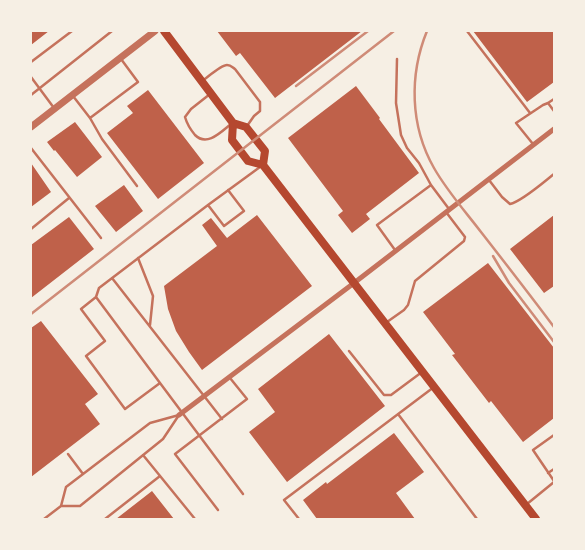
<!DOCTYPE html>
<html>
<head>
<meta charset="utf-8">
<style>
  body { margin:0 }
  #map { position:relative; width:585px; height:550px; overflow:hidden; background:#f6efe4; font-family:"DM Sans",sans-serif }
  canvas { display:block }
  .frame { position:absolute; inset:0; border:32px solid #f6efe4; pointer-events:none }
</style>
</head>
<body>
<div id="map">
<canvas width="585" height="550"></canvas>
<div class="frame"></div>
</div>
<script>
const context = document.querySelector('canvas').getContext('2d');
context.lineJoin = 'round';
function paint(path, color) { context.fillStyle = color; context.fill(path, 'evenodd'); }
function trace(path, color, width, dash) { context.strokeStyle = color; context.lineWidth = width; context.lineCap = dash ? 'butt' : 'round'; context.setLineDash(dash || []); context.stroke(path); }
const building = new Path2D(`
  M31,31H49L31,45Z
  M217,31H362L275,98L240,53L236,56Z
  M473,31H554V82L527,102Z
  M356,86L380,118L379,119L419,173L366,214L370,219L352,233L338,215L343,211L288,138Z
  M148,90L204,163L158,199L107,133L133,113L127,106Z
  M75,122L102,157L77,177L55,150L54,151L47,142Z
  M31,163L51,192L31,207Z
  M124,185L143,211L116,232L95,206Z
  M257,215L312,286L202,370L189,352L176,331L168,309L164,286L217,246L202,225L211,218L227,238Z
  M554,215V286L544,293L510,249Z
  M69,217L94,249L31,298V245Z
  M488,263L554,348V418L523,442L491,401L489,403L452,355L455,354L423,312Z
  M41,321L98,394L85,404L100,424L31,477V328Z
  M329,334L385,406L287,482L249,432L275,412L258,389Z
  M394,433L424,472L396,493L415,519H317L303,500L326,482L327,484Z
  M152,491L174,519H116Z`);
const service = new Path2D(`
  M467,31L530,113
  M397,59L396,103L401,135L407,148L419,163L431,185L449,209
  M31,62L72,31
  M31,77L54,108
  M202,81C208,77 221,65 227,65C231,65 232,67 235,69L260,102V111L254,116L247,126
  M210,94L191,109L185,117C187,124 190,129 195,135C207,147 221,132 231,124
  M31,95L112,31
  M73,96L90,118L138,82L121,59
  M548,103L554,99
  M90,118L102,139L137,186
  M533,144L516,123L543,105L548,103L554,111
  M31,148L101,238
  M489,180L502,197L510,204C521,202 544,182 554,174
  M208,205L224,226L244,211L228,190
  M31,229L69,198
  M395,250L377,225L431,185
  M138,258L153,296L150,325
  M112,278L222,419
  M96,297L160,383L125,409L86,356L105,341L81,309L96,297L99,288L208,205L260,167
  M387,322L404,310L408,305L415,281L464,241L465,237L446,212
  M349,351L384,395H391L422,372
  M160,383L243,494
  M398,414L477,519
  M179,415L163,439L80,506H61L66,487L150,423Z
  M554,435L533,450L554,481
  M68,454L83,474
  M143,455L195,519
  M548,473L554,469
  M527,504L554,482
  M218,510L175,454L247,399L230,378
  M44,519L61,506
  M105,519L160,476
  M299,519L284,500L434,387`);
const minor = new Path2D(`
  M179,415L354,283L554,129`);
const tertiary = new Path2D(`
  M31,127L155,31`);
const secondary = new Path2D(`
  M164,31L233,123L246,127L265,151L263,165
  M233,123L232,140L248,161L263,165L536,519`);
const rail = new Path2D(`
  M427,31C409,75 410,126 434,168C447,191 465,211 481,232C506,264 530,295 554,327
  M296,86L368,31
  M493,256L509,283L554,342
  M31,314L394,31`);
paint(building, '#bf614a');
trace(service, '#c5725c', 2.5);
trace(minor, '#c5725c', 5);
trace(tertiary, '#c5725c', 7);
trace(secondary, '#b5482f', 8);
trace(rail, '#cf8b77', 2.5);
</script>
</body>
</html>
